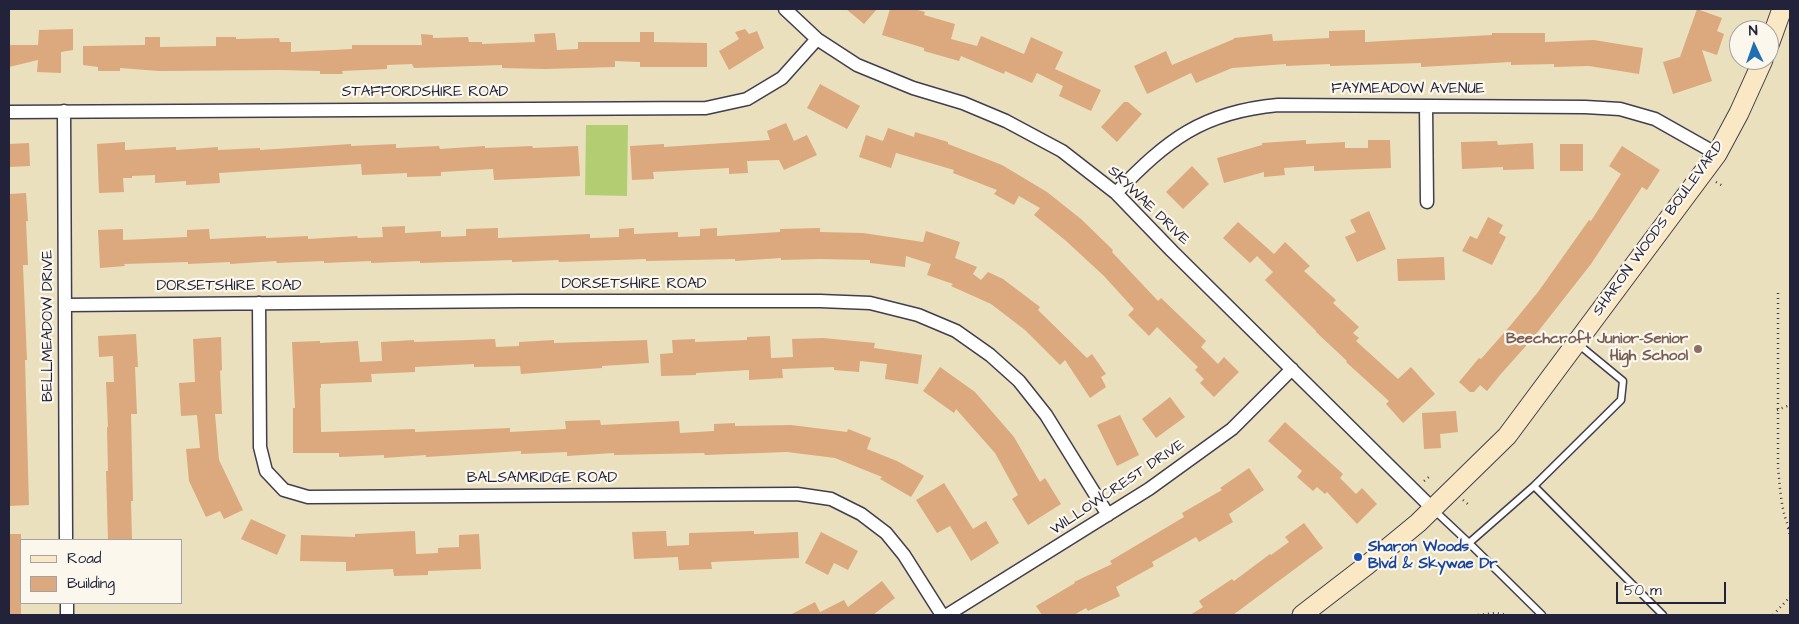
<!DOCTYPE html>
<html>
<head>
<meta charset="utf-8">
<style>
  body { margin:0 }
  #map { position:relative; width:1799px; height:624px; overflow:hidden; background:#eae0bd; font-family:"Architects Daughter",sans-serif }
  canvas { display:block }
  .frame { position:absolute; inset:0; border:10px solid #22223b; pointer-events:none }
  .legend { position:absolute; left:20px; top:539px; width:162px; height:65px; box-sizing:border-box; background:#fbf7ec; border:1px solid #a4a2a5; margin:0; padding:6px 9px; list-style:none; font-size:15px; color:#22223b }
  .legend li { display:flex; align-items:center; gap:10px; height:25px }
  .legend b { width:25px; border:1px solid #a4a2a5 }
  .north { position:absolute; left:1729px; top:20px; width:50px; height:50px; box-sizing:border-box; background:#fbf7ec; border:1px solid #a4a2a5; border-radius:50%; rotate:357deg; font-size:14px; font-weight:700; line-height:20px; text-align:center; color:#22223b }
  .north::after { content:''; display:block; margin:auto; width:18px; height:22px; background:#1f6fb2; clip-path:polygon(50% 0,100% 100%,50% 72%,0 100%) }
  .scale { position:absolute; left:1616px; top:582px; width:110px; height:22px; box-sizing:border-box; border:2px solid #22223b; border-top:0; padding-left:6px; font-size:15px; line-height:18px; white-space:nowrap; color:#22223b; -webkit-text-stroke:4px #fbf7ec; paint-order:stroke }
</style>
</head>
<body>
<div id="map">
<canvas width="1799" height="624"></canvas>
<div class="frame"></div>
<ul class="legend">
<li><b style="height:6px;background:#fae7c3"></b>Road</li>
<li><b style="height:14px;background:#dca87d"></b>Building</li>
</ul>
<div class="north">N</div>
<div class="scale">50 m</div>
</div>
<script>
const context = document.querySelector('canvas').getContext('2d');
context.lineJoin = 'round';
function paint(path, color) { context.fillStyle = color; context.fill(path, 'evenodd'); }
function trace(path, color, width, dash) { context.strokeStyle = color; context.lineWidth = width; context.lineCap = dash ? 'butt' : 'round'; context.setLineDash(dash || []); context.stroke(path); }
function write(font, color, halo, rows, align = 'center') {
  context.font = font + ' "Architects Daughter",sans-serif'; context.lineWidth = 4.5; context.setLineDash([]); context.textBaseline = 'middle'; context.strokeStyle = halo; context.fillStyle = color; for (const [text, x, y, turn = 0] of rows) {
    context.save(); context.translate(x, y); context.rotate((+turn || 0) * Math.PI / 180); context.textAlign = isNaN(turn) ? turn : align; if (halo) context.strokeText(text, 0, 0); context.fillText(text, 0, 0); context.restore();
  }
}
const green = new Path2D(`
  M586,125H628L627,196L585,195Z`);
const building = new Path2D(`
  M846,9H877L864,24Z
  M890,9H914L925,12L924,15L955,24L951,39L977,46L981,36L1024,54L1031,37L1063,52L1055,69L1101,90L1091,111L1059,96L1063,86L1037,73L1032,83L1005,71L1004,74L961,56L959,61L924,51V48L882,35Z
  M1697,9L1722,18L1717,31L1724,34L1717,55L1702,50L1712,81L1673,94L1663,62L1680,57Z
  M73,29V50L61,52V73L37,72L38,60L9,67V45H38L39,30Z
  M745,29L749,34L757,31L764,48L729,70L719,51L739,39L735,32Z
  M1365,30V42L1492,35V33H1545V42L1594,40L1643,48L1639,74L1589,66L1554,67V64L1511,65V62L1421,67V63L1330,66V64L1286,66V64L1232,68L1196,83L1191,73L1147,94L1134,66L1166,51L1172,65L1234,39V38L1272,34L1273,41L1329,38V31Z
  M640,32H654V42L707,43V67H640V62L615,61V67L545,69L502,68V65L414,68L412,64L387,65V69L342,71L343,74H320V71L280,70L159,71L120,68V71H98V67L83,65V46L145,45V37H160V47L216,46V37H236V39L279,38L280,42H291V52L352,49V45H422L421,34L433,35V38L468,37L469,42H482V44L535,42L534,34L555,33L557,50L578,49V42H640Z
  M820,84L860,106L847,129L807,108Z
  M1124,102H1128L1142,114L1117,142L1101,127Z
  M786,123L794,141L807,135L817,155L784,170L779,160L747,161L748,173L729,174V168L653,172L654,179L632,180L630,146L664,144V147L770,140L767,131Z
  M888,128L914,137L915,132L948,142V144L1002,165L1047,192L1081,219L1113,250L1112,252L1158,301L1161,298L1206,341L1201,347L1218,364L1224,357L1239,372L1214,397L1200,383L1204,379L1195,370L1198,367L1157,327L1149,336L1128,315L1134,309L1104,276L1065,240L1034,215L1040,208L1019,196L1014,205L994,194L997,190L953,173L954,170L896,153L891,168L859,157L866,135L883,141Z
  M1306,140V144L1345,142V148H1368V140H1390L1391,168L1314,171V166L1284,168L1285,175L1264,177V172L1224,183L1217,158L1262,145V143Z
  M1497,141L1498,145L1533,143L1534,169L1503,170V167L1462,169L1461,142Z
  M125,142V150L176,147V150L218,147V150L260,148V150L351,144V146L396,144V148L439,146L440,149L485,146V148L532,146L533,148L578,146L580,176L494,180L493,169L441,172V176L407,177V173L362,175L361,164L219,173L220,183L186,185V181L155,183V175L132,176V178H123L124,192L99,193L97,144Z
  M29,143L30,166L9,167V144Z
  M1560,144H1583V171H1560Z
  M1622,146L1660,170L1647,190L1642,187L1591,264L1533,338L1500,375L1487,391L1480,385L1474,392H1470L1459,382L1479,358L1481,359L1510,326L1538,292L1589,220L1591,221L1621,174L1609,166Z
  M1192,166L1209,184L1183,209L1166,192Z
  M26,193L28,221H26L28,265H23L27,360H25L29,505L9,506V194Z
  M1369,211L1386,249L1357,262L1345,237L1356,232L1350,220Z
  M1488,217L1503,225L1499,233L1506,237L1492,265L1462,251L1470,236L1477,239Z
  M1238,222L1274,254L1285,242L1310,266L1304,271L1336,300L1333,303L1359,327L1353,333L1359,338L1356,341L1398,379L1411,367L1435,394L1403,423L1386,404L1389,401L1346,362L1347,361L1316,332V331L1265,280L1273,272L1257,256L1250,263L1223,238Z
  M405,226V233L441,231V237L466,236V229L498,228V238L590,234V238L619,237V229L634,228V234L678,232V237L700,236V229L717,228V236L780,232V229L820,228V232L863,233L923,242L926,231L960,242L955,258L977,267L973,274L981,280L988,272L1003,279L1040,307L1038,310L1087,358L1092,354L1106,374L1101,377L1106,387L1090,398L1065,360L1060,365L1025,330L991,304L951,286L953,284L927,275L931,264L906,256L905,267L870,263V260L820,259L781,260V258L735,261V259L646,261V259L559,262L558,260L512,262V260L420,263V261L371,263V261L324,263V261L277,263L276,261L230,264V262L188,264V262L124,264L125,266L100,268L98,230L123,229V240L187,237V230L209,229L210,239L266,236V238L308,236V239L357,236L358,238L383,237L382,227Z
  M1444,257L1445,280L1398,281L1397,259Z
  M136,334L138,367H135L137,414H131L133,501H131L132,540H108L106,471H108L107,427H108L106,382H114L113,356L99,357L98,336Z
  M770,336L771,358L793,357L792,339L823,338L875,343L874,348L922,355L918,384L885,379L887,364L860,361L859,372L834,370V367L782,369L783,378L749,380V370L696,373V375L661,376L660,354L673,353L672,340L695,339V342L747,340V337Z
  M221,337L222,370L220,371L222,414H215L219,460L243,510L224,519L220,511L206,517L189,481L186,449L200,448L197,415L181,416L179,383L195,382L193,339Z
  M495,339L496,347L519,346V342L554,340V343L647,340L649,363L602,366V368L521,374L520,366L474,367V364L415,367V372L371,374L372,382L321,384V388H320L321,432L415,429V432L510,428V432L566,429L565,421L600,420L601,425L679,421L680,433L714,431V424L735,423V426L791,425L847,432L848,429L871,438L867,449L897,461L924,476L911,497L880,479L882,477L835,458L787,452L705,455L704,453L614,455V453L567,456V452L521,454V451L426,457V455L384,458V455L339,457V453H293V408H295L292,342L320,341V343L358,341L360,362L382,361L381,342L414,340V342Z
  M940,367L975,392L1014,437L1040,482L1045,478L1061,504L1028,525L1012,499L1018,495L995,453L956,409L954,413L923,391Z
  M1170,397L1185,417L1156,438L1142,419Z
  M1456,411L1458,432L1440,434L1441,448L1424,449L1422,413Z
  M1120,415L1139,455L1117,466L1097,425Z
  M1285,422L1343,474L1340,478L1356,494L1362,488L1377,504L1357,524L1327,492L1325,494L1317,487L1313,491L1297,477L1302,471L1268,441Z
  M1249,468L1264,490L1229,514L1233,522L1199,542L1196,537L1152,562L1154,566L1116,587L1120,596L1088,611L1086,608L1074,615H1042L1036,606L1075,583L1074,582L1112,564L1110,561L1184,517L1182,513L1222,490L1220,488Z
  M944,483L973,529L986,521L999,543L971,561L950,526L937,533L916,500Z
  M251,519L286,535L277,555L241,539Z
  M1304,523L1323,548L1233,615H1190L1203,607L1199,601L1232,579L1234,581L1270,554L1271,555L1289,542L1285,537Z
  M415,531L416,554L438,553V548L459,547V535L479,534L481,569L428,571V575L394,576L393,569L346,571V562L300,561L301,535L355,537V534Z
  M666,531L667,546L689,545V533L754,531V534L798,532L799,558L711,562L712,569L679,570L678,557L634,559L632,532Z
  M821,532L858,551L848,570L834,563L828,575L805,563Z
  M9,534H21V615H9Z
  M882,581L895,598L873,615H790L815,602L820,612L844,600L848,607Z`);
const path = new Path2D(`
  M1716,182L1723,186
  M1778,293V468C1780,486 1781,514 1790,529
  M1777,410L1790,405
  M1424,481L1429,477
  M1463,500L1469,505
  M1788,528L1790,536
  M1478,615L1495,613L1508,615
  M1773,615L1790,597`);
const lane = new Path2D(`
  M1534,486L1663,615
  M1434,510L1469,543
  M1542,615L1469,543L1534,486L1621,400L1623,381L1578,344`);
const street = new Path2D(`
  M785,9L817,39L857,65L913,88L963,103L1006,121L1062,151L1116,193L1172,251L1433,509
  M1426,106L1427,202
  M64,111L66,540
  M9,112L706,108L747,99L782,78L817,39
  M1116,193C1167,140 1202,112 1278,105L1585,107L1620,109L1655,119L1717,154
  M259,303L260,447L266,471L284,490L308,497L797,494L831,499L861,514L886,533L904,555L942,615
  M65,305L520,301H820L870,303L918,315L956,331L990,355L1019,381L1046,415L1108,515
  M67,603V615
  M947,615L1149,489L1232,429L1292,369`);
const secondary = new Path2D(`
  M1769,45L1782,9
  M1302,615L1367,565L1418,523L1507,436L1717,154L1739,113L1763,60`);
const markers = [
  [1698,349,5,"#8d6e63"],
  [1358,557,5,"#1a4fb4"]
];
const streetNames = [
  ["FAYMEADOW AVENUE",1408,90],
  ["STAFFORDSHIRE ROAD",425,93],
  ["SKYWAE DRIVE",1148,206,44],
  ["SHARON WOODS BOULEVARD",1659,229,-54],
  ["DORSETSHIRE ROAD",634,285],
  ["DORSETSHIRE ROAD",229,287],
  ["BELLMEADOW DRIVE",49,326,-90],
  ["BALSAMRIDGE ROAD",542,479],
  ["WILLOWCREST DRIVE",1118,488,-34]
];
const educationNames = [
  ["Beechcroft Junior-Senior",1688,340],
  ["High School",1688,357]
];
const transitNames = [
  ["Sharon Woods",1368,548],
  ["Blvd & Skywae Dr",1368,565]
];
paint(green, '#b3cd73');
paint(building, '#dca87d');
trace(lane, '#403e4e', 9);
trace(street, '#403e4e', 15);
trace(secondary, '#403e4e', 21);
trace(path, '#403e4e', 2.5, [1, 4]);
trace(lane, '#fff', 6);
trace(street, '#fff', 12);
trace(secondary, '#fae7c3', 19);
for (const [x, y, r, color] of markers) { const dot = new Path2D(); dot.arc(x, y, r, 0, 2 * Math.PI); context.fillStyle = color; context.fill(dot); trace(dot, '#fbf7ec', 2); }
write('15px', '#22223b', '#fbf7ec', streetNames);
write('bold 15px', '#785e54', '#fbf7ec', educationNames, 'right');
write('bold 15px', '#164399', '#fbf7ec', transitNames, 'left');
</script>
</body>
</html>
